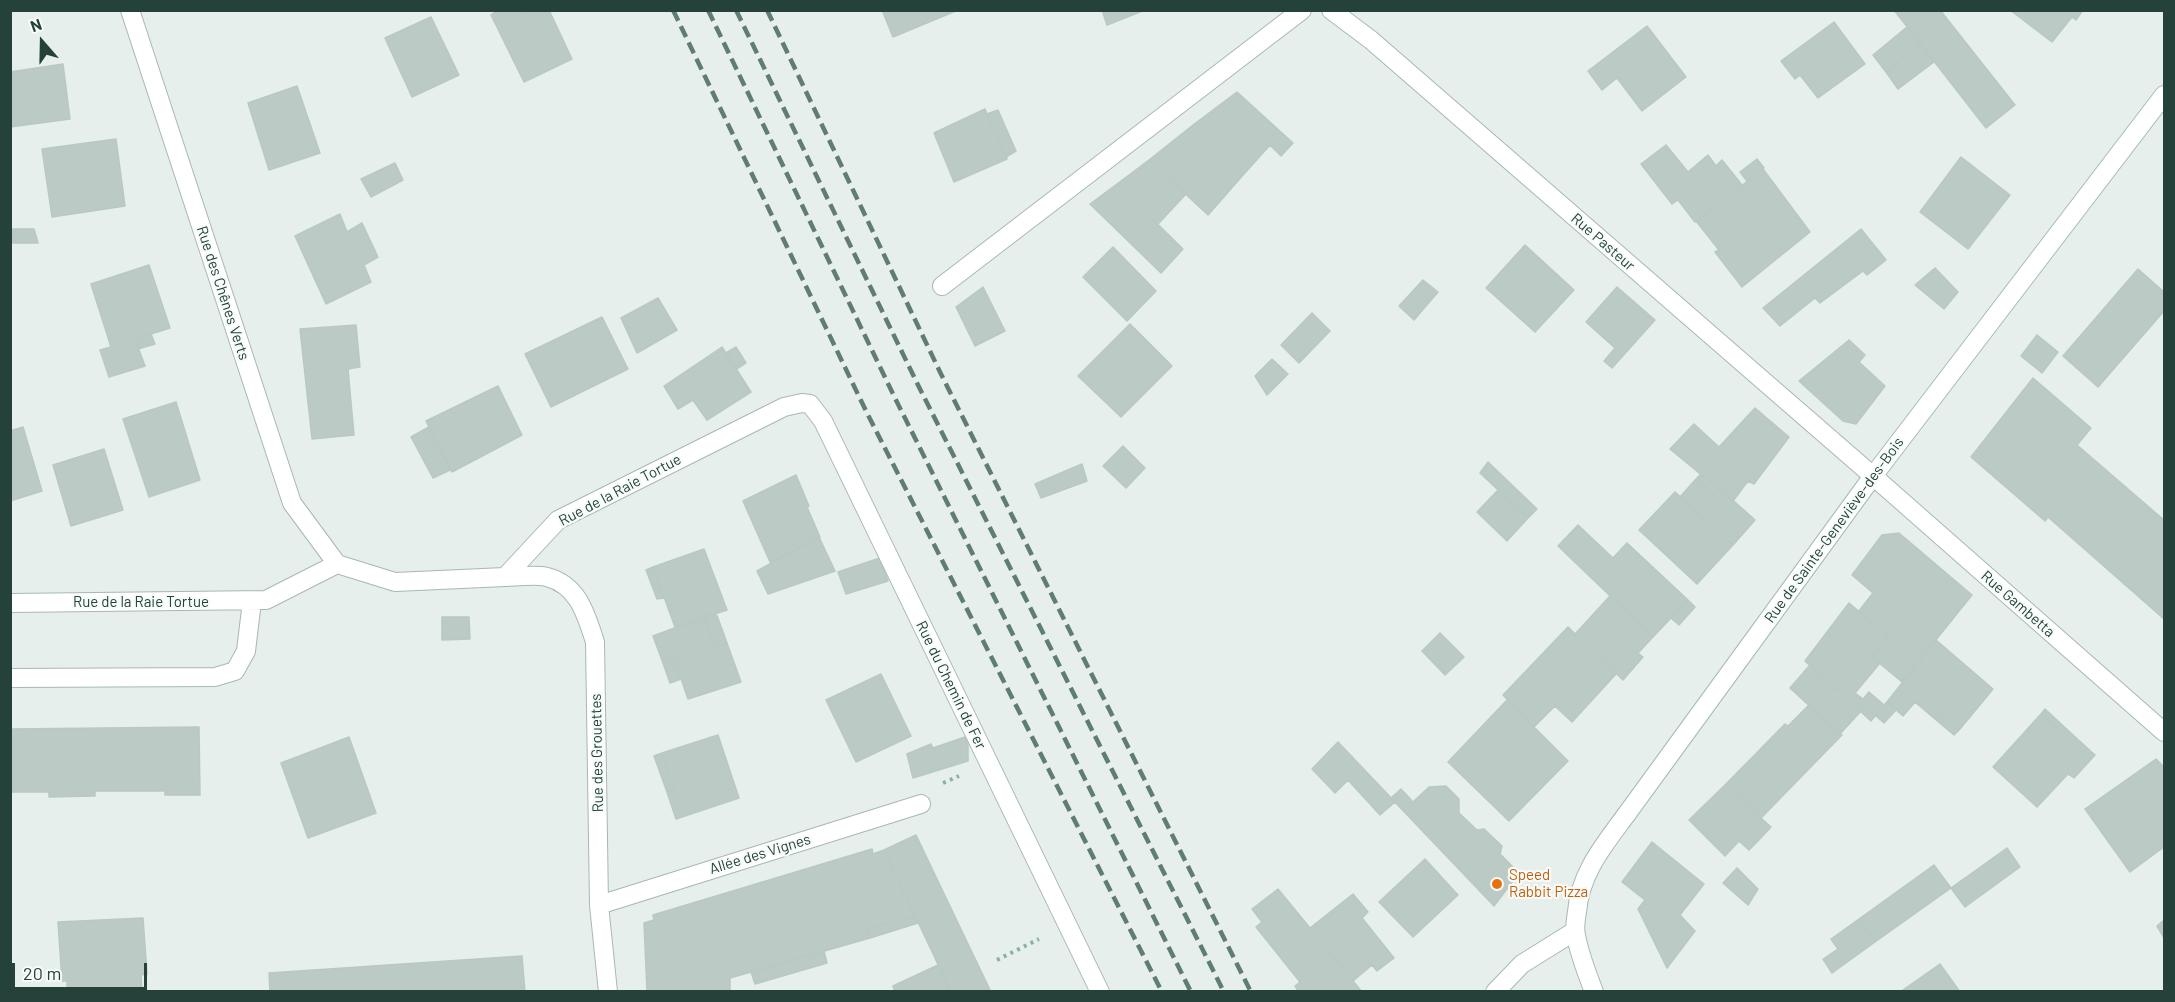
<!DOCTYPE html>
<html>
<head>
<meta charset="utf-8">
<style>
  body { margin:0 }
  #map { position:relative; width:2175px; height:1002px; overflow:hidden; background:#e6efeb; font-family:Barlow,sans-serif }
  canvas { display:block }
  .frame { position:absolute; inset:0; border:12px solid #24423a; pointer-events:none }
  .north { position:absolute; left:12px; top:12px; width:60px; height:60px; -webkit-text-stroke:4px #f7fbf9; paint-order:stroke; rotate:340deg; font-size:16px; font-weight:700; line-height:24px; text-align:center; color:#24423a }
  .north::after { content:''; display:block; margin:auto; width:21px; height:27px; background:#24423a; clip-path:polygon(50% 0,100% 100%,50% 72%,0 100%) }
  .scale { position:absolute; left:12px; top:963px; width:135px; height:27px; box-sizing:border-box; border:3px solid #24423a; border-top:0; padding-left:8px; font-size:18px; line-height:21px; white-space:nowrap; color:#24423a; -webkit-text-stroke:4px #f7fbf9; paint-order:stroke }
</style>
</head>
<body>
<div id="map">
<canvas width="2175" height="1002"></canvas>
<div class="frame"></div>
<div class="north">N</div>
<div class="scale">20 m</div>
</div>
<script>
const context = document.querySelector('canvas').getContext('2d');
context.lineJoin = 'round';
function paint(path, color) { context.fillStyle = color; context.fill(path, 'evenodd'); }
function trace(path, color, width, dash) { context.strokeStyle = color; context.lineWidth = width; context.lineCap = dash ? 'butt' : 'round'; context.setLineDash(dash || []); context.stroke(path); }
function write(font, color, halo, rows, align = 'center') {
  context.font = font + ' Barlow,sans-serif'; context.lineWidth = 4.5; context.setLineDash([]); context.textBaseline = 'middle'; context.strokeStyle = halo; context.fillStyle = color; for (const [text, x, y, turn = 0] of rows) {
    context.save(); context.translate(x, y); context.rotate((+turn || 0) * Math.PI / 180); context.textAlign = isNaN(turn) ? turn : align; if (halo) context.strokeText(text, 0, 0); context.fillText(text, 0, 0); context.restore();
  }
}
const building = new Path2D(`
  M499,10H521L522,13L526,10H549L572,59L524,82L491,15Z
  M882,10H958L893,37Z
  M1102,10H1145L1107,25Z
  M1894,10H1940L2015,105L1986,128Z
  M2010,10H2083L2076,20L2072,17L2052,42Z
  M431,17L459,75L412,97L385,38Z
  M1834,22L1865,64L1818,98L1800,75L1795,79L1781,61Z
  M1647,26L1686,77L1642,111L1617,78L1602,90L1588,71Z
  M1907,27L1920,44L1886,72L1873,55Z
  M1920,44L1934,62L1898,89L1886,72Z
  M63,64L70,119L10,127V72Z
  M297,86L320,153L269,170L248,103Z
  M1237,92L1293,143L1281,156L1270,145L1244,174L1193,125Z
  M985,109L1007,159L954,182L934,133Z
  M998,110L1016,151L1006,157L987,114Z
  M1193,125L1244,174L1208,215L1149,160Z
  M116,139L125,206L52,217L42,149Z
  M1666,145L1688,172L1708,155L1716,166L1722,160L1742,185L1695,222L1678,200L1672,204L1641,164Z
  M1961,157L2010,195L1968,249L1920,212Z
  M1757,159L1764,168L1747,181L1740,172Z
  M1149,160L1186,194L1158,224L1117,184Z
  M395,163L403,180L371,197L361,179Z
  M1763,169L1810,232L1742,287L1715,252L1719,250L1696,221Z
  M1117,184L1183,249L1161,273L1090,204Z
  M340,214L347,232L362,223L378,257L364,265L371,282L326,304L295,236Z
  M10,229H34L38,243H10Z
  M1861,229L1886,260L1867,275L1863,271L1820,303L1815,298L1780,326L1763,308Z
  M1525,245L1574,290L1535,332L1486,288Z
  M1113,247L1156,291L1127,321L1083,277Z
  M149,265L170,328L135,339L145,366L109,377L100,350L111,347L91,284Z
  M1935,268L1958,292L1944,309L1915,285Z
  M2138,269L2164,292V311L2098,387L2063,356Z
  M1423,280L1438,292L1414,320L1399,306Z
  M983,287L1005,331L975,346L956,307Z
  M1617,287L1655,320L1612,368L1604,361L1615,348L1586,322Z
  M658,298L677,330L637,353L621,318Z
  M1312,313L1330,331L1299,363L1281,345Z
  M602,317L628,369L551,407L525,354Z
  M1130,324L1172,366L1121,417L1078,376Z
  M356,325L360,367L348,369L354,435L312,439L300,329Z
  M151,334L155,344L138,349L135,339Z
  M2037,335L2058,352L2042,373L2021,356Z
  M1849,340L1865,355L1859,362L1885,386L1856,424L1843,421L1799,381Z
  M722,347L751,392L707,420L693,400L678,409L664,386Z
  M736,347L746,363L737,369L726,353Z
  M1272,359L1288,374L1267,395L1255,376Z
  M2033,378L2091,428L2077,445L2164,520V619L2048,517L2045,521L1971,457Z
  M498,386L522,435L452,472L426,421Z
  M176,402L200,480L149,497L123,419Z
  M1755,408L1789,437L1754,484L1748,481L1733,501L1670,449L1694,424L1719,447Z
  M23,427L42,491L10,501V431Z
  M429,427L450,470L433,478L411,437Z
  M1123,446L1145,468L1126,488L1103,466Z
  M104,449L123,510L71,526L53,465Z
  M1488,462L1537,509L1528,518L1480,473Z
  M1082,464L1087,481L1041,498L1035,484Z
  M1701,474L1736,503L1730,509L1696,479Z
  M796,475L809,506L807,507L820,537L770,562L743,501Z
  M1696,479L1730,509L1736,503L1755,520L1733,545L1680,497Z
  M1498,490L1528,518L1507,541L1477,512Z
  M1675,492L1733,545L1697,584L1639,530Z
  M1578,525L1613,558L1627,543L1688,600L1653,637L1558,546Z
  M1899,533L1972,595L1902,682L1872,657L1888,636L1859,611L1873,593L1852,575L1882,535Z
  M819,537L835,571L768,594L757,571Z
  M704,549L727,610L675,627L653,567Z
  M880,558L888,581L846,594L838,572Z
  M653,567L664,598L657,599L646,570Z
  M1610,596L1653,637L1638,653L1643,657L1623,680L1575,634Z
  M1688,600L1695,607L1679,625L1671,618Z
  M1849,603L1888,636L1872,657L1880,663L1855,693L1863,699L1869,692L1884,705L1871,721L1805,661Z
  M716,613L727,643L715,647L704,617Z
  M442,617H469L470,639L442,640Z
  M704,617L715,647L727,643L741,682L688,699L674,658L663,663L653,636Z
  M1568,627L1616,674L1572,722L1555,706L1534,727L1503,695Z
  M1440,633L1464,657L1445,675L1422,651Z
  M1936,640L1993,689L1960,729L1940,713L1935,719L1915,702L1903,716L1887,702Z
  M674,658L681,679L670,683L663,663Z
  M1810,665L1861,711L1840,734L1790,688Z
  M881,674L911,736L856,762L826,700Z
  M1507,700L1568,761L1509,821L1448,762Z
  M1887,702L1896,710L1884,723L1875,715Z
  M1809,705L1842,735L1761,818L1726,784L1785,724L1788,726Z
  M2045,709L2073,735L2070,738L2041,714Z
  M1940,713L1960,729L1954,735L1935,719Z
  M2041,714L2070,738L2073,735L2095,755L2074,778L2068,774L2037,807L1993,767Z
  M199,727L200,795H165V791H95V796L49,797V792H10V729Z
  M718,735L739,798L676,819L667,792L674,789L662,753Z
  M349,737L376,813L308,838L281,763Z
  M965,737L968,745V761L913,778L907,754L931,744L933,748Z
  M1338,742L1395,802L1380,815L1348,780L1335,793L1312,769Z
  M662,753L674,789L667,792L654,756Z
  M2156,759L2164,767V847L2130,872L2085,809Z
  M1726,784L1761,818L1746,833L1756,843L1749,850L1739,841L1725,856L1689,820Z
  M1446,786L1459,799V813L1477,830L1484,829L1502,846L1500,854L1519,873L1494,906L1391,798L1401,789L1413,802L1429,787Z
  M1761,818L1771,827L1756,843L1746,833Z
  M916,835L991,992H951L884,850Z
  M1652,842L1704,884L1680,915L1695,931L1667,968L1638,909L1645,900L1622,882Z
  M2007,848L2020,867L1965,907L1951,888Z
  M872,849L873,854L884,850L915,916L868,929L870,938L730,978V992H647L644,923L654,920L653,915Z
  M1425,859L1458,895L1413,937L1379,902Z
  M1934,865L1951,888L1875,942L1859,919Z
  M1737,868L1758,889L1748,905L1723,883Z
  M1278,889L1310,928L1362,992H1299L1295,986L1300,982L1256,927L1262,922L1252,909Z
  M1353,894L1368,912L1362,918L1394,958L1377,971L1372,965L1353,981L1310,928Z
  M915,916L918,923L870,938L868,929Z
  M143,918L147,974L141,975L142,992H67V981H62L58,922Z
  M1859,919L1875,942L1832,973L1823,959L1838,949L1831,939Z
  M2164,920V938L2157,926Z
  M824,951L827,963L755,984L751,972Z
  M522,956L525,992H270L269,973Z
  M1940,964L1960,992H1900Z
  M938,965L951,992H895L893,986Z`);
const path = new Path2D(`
  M943,783L959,776
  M997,960L1039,939`);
const service = new Path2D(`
  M1495,992L1522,964L1575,931`);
const minor = new Path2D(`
  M130,10L292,503L337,564
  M942,286L1302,10
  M1873,476L2164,732
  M505,577C518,577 535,574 547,577C578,585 586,614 595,642L599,905L608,992
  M10,603L266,600L337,564L395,582L505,577L558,520L784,407L802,403L810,404L823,421L1100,992
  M10,678L215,677L235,671L246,651L252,601
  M599,905L921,804
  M1594,992C1587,973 1579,954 1576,935C1574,927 1576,919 1577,912C1580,873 1604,845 1626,815`);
const tertiary = new Path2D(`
  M1331,10L1371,40L1873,476`);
const secondary = new Path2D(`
  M1626,815L1873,476L2164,95`);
const rail = new Path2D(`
  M673,10L866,411L1162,992
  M708,10L894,396L1191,992
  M736,10L917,383L1224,992
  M767,10L940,372L1251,992`);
const markers = [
  [1497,884,6,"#e8710a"]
];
const streetNames = [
  ["Rue Pasteur",1603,242,41],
  ["Rue des Chênes Verts",223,293,72],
  ["Rue de la Raie Tortue",620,490,-28],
  ["Rue de Sainte-Geneviève-des-Bois",1834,530,-54],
  ["Rue de la Raie Tortue",141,602],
  ["Rue Gambetta",2018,604,41],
  ["Rue du Chemin de Fer",951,685,64],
  ["Rue des Grouettes",597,753,-91],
  ["Allée des Vignes",760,854,-17]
];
const foodNames = [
  ["Speed",1509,875],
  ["Rabbit Pizza",1509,892]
];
paint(building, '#bbcac4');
trace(building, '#b8c9c2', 1.5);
trace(service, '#a8b8b2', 20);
trace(minor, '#a8b8b2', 20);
trace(tertiary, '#a8b8b2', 20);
trace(secondary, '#a4bbb3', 20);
trace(path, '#86b3a5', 4, [3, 4.5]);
trace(service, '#fff', 18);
trace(minor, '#fff', 18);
trace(tertiary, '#fff', 18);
trace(secondary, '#fff', 18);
trace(rail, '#5f7d75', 4.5, [12, 6]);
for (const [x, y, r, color] of markers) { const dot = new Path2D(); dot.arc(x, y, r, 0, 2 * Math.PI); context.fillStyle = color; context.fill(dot); trace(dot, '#f7fbf9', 2); }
write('15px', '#24423a', '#f7fbf9', streetNames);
write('15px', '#c56008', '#f7fbf9', foodNames, 'left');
</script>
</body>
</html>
